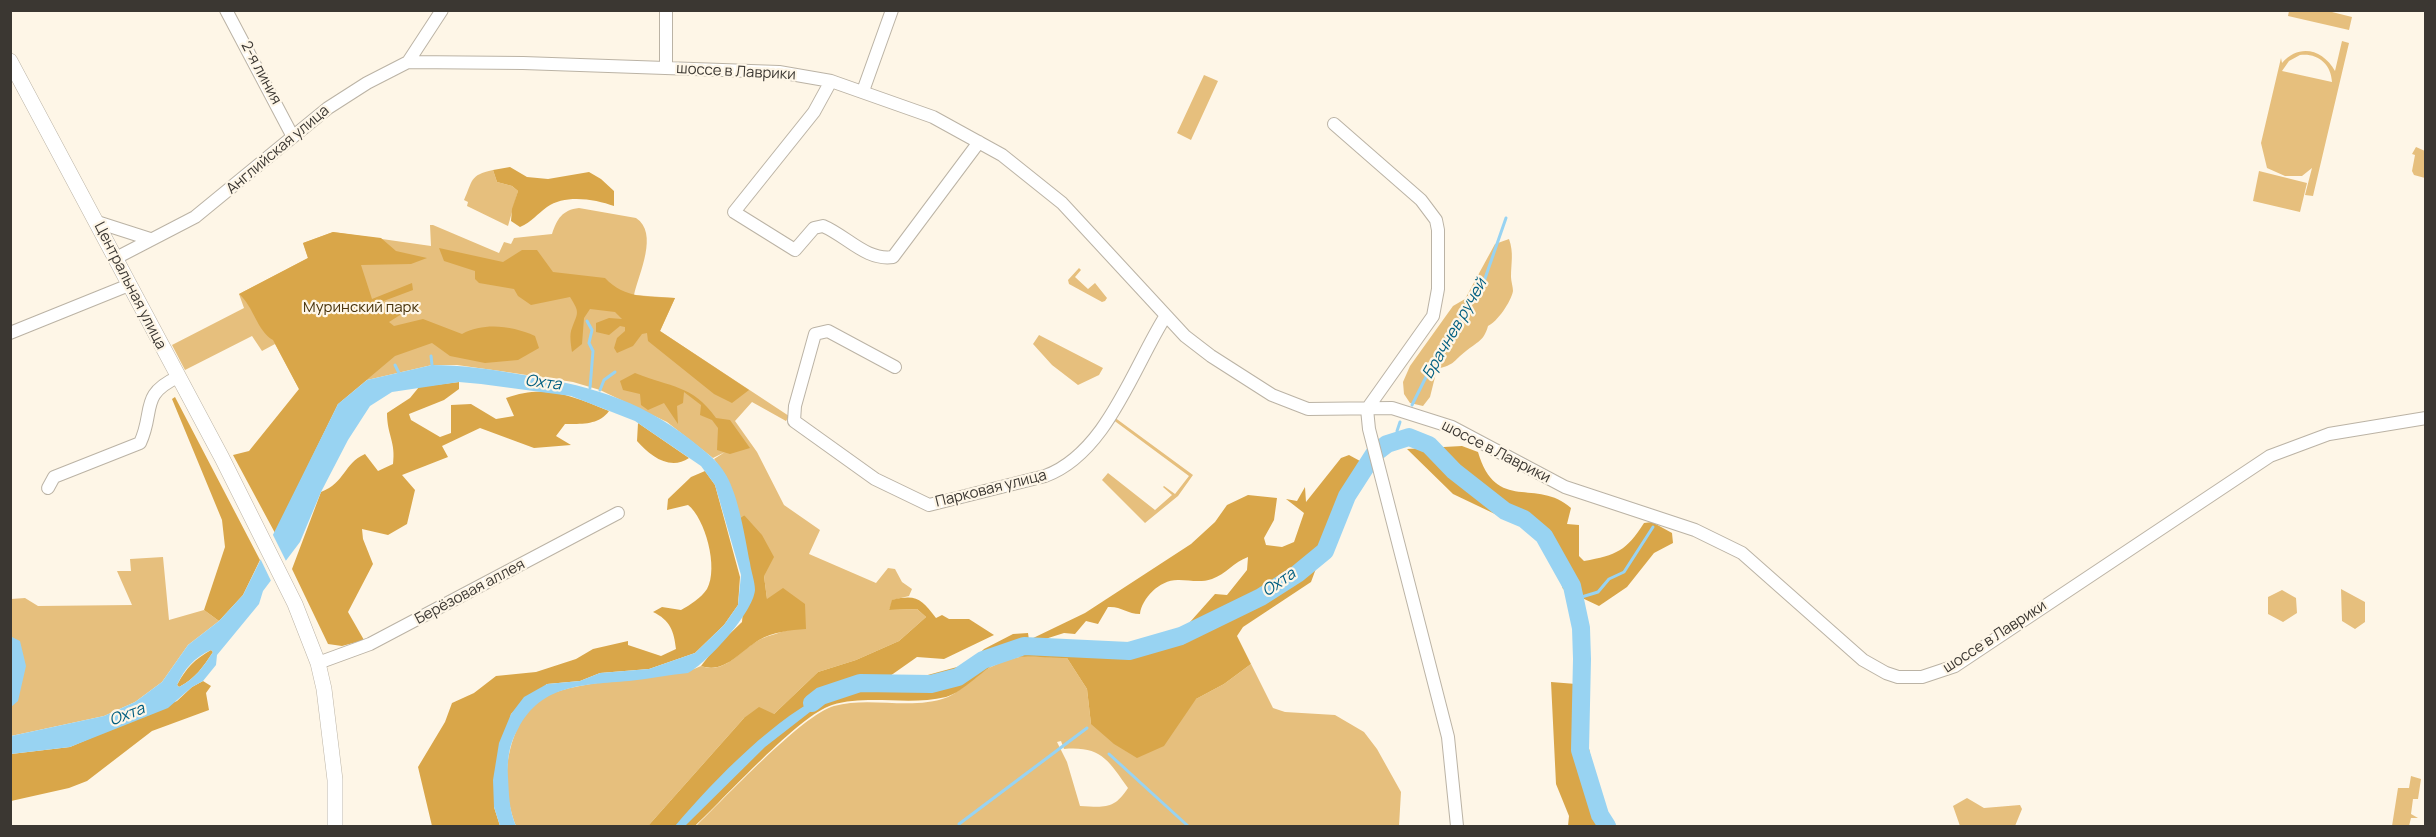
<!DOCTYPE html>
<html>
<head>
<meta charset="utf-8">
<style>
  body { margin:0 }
  #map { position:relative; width:2436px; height:837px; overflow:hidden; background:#fef6e7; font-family:Manrope,sans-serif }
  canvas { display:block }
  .frame { position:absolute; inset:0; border:12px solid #3b3732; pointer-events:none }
</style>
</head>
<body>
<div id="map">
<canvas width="2436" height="837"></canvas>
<div class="frame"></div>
</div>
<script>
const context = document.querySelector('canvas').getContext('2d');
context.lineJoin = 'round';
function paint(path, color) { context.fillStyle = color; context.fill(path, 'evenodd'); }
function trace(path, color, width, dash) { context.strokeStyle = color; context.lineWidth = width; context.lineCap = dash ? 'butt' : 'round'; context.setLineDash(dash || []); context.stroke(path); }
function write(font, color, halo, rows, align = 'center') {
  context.font = font + ' Manrope,sans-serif'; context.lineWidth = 4.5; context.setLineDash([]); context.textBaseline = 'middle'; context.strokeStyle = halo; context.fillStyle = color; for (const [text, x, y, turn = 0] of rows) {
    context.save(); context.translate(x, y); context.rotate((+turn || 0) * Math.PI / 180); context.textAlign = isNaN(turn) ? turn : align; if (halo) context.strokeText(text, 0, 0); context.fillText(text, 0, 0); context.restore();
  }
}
const green = new Path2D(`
  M2324,10L2352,17L2349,30L2288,16L2289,11Z
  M2342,41L2349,43L2313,196L2305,195L2312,168L2302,176H2285L2267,168L2261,143L2281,58L2282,63C2300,43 2323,50 2335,71ZM2300,55C2318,53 2331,64 2332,82L2282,71L2289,61Z
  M1204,75L1218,81L1191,140L1177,133Z
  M2416,147L2425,151V178L2414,175L2412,171L2415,155L2412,154Z
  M493,170L497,182L512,186L518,191L508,226L467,206L468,202L464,200C473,181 469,175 493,170Z
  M2259,171L2307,183L2300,212L2253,201Z
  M579,208L636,218C659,233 639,273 634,295L675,298L660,331L789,416L786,421L752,402L735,421L757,452L784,505L820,530L809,554L876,583L888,568L895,569L902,582L912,589L909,596L893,600L889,610L917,609L926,617L899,641L856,660L818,672L774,714L744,718L648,826H516C507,804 504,773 510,750C514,733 523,713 536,702C559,683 630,680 661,675C676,673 687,673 701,666C726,675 740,649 761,639C770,635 779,633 788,630L767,599L764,576L744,515L739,519L726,476L714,459L725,452L713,458L667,422L600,390L573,382L500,371L457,365H432L367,380L338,404L299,389L275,344L262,351L252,336L185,370L172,345L244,308L239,294L308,258L303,243L333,232L431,246L430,225H433L499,253L504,242L511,244L514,238L552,234C557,219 562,210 579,208Z
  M1509,239C1514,253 1511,263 1511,277C1511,281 1513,287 1513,291C1511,302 1497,322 1488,326C1484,341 1477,342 1466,351C1452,362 1456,364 1437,369L1430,397L1423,406L1410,403L1404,394L1403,382L1410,366L1453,306L1465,299L1495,244Z
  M1079,268L1081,270L1075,277L1088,289L1095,283L1107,298L1105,301L1102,302L1069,284L1068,280Z
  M1039,335L1103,368L1099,375L1078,385L1052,365L1033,344Z
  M1114,417L1193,475L1178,496L1145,523L1102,480L1108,473L1155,510L1172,495L1163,487L1164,486L1175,494L1189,476L1112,419Z
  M163,557L169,620L204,610L219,621L188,645L162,682L135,702L104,716L11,736V599L25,598L38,606L132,605L117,571H131L130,559Z
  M2341,589L2365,602V622L2355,629L2342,621Z
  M2282,590L2296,598L2297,613L2283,622L2268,614V597Z
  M1024,656L1067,658L1087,689L1091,724L1196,699L1224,684L1251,664L1273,708L1285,712L1335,715L1364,732L1377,749L1401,792L1399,826H696C722,801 803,714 834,706C871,696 912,711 948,697C957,693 966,684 974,678C989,666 1005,660 1024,656ZM1061,741L1064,749C1101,746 1108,760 1128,788C1114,810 1104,807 1080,806L1067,762L1057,742Z
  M2411,776L2421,779L2418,799H2413L2411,814L2418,818H2411L2409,826H2392L2398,788H2409Z
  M1967,798L1984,808L2020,805L2022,809L2015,826H1960L1953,806Z`);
const forest = new Path2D(`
  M510,167L527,177L548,179L589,172L601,179L614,191V206C595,199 565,194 547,207C537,214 532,222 520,227L511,221L512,209L518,191L512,186L497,182L493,170Z
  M333,232L381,238L396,251L427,258L411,264L361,265L372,299L412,283L413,290L373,305L376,310L402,301L400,315L389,322L394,326L423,319L462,334C485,322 512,326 535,336L539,348L518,360L485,363L450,356L432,343L395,356L338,404L275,533L233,455L249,451L299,389L273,340C257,331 254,307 239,294L308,258L303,243Z
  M439,248L503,262L522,250H537L553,272L605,278C625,299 647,296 675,298L660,331L749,390L732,403L714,394L648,341L647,333L642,334L633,346L617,353L614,348L617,338L625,331V327L620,326L609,335L596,332V323L609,318L622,319L615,312L590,309L584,318L582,344L572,352C571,345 569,334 572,328C578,312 580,313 570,297L531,305L518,296L514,289L479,283L475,279V271L444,261Z
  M635,373C671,388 692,384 716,418L730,420L750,448L730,454L717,450L718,428L712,420L700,415L701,405L684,392L683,403L677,406L678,424L664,403L648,410L641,405L640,394L623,390L620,381Z
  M459,382V389L444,400L409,414L411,420L440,437L451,433V405L471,404L496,419L514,416L506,398C545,384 572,396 609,411C599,425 582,424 565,424L556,436L571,445L534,448L480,428L442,446L448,457L402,475L415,490L407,524L388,535L362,529L363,539L373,564L348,612L364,640L342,646L328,644L292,569L321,492C346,482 343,464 365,454L378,471L393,464C396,442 387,435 387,413L410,398L419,387Z
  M175,397L260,560L243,595L219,621L204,610L225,547L222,520L172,399Z
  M638,423L689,458C670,471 650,456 637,441Z
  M1462,446L1478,452C1496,514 1537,477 1571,508L1567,524L1579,525V556L1584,561C1617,555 1626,551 1644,523L1652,522L1672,533L1673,543L1654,553L1627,587L1599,606L1563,589L1554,562L1539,535L1453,494L1407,449Z
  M1349,455L1360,461L1347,485L1311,582L1243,627L1237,636L1251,664L1224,684L1196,699L1164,746L1137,758L1114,744L1091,724L1087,689L1067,658C1047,659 1023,653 1003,660C983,668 964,692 946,697C908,706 868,694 832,705C799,715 724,799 695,826H648L744,718L759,707L774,714L818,672L856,660L899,641L926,617L917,609L889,610L892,600C917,594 921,599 936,618L942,615L949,619H969L994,635L944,659L917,657L890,676L882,678L913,679L968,664L984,649L1013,634L1028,633L1029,640L1085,613L1191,544L1215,522L1227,505L1248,495L1277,498L1274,520L1264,538L1266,545L1282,547L1294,542L1304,513L1286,499L1297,501L1305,487L1306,502L1341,458ZM1248,557L1247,570L1227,595L1215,594L1182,631L1128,647L1103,645L1100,652C1077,654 1061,653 1042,640L1064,633L1075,634L1086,621L1098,624L1108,607C1121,606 1127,614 1140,614C1142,598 1160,579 1179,580C1190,580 1200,583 1212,579C1226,574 1234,562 1248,557Z
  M705,471L715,485L740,577L738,605L724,625L695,653L649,669L600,673L580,681L547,684L511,714L494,807L500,826H432L418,767L445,722L452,703L474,693L496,676L536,672L576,659L593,649L628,641V645L661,656L676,649C674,631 670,620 653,612L662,607L681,610C690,605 701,598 707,589C719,568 705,518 688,505L667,510L668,499L691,477Z
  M744,515L762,535L774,557L764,576L767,599L783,588L805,604L806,629C790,630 773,632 759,640C739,652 725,674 701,666L715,648L742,622L748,556L739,519Z
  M211,650L213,652C203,667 195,679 179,687L177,685C186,668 195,659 211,650Z
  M203,681L211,686L206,693L209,710L152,731L87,781L69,788L11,801V754L70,747L177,701L192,687Z
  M1551,682L1576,684L1600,803L1614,826H1568L1569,816L1556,784Z`);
const water = new Path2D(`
  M432,365C461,365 490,369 518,374C583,384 638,398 691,440C704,451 718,460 726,475C739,497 745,538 750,563C751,571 755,582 755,590C753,613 707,663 688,673C668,675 648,679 629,681C583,685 541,684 518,729C509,744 507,760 508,777C509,795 509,810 516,826H500L494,807L493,780L499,743L511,714L524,697L547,684L580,681L600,673L649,669L695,653L724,625L738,605L741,575L715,485L701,466L635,421L571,396L481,384L459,382L392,392L370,406L348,440L321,492L300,542L263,591L259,604L217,655L216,665L203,681L192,687L168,708L70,747L11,754V736L104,716L135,702L162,682L188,645L219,621L243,595L338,404L367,380ZM211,650L213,652C203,667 195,679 179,687L177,685C185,668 194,658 211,650Z
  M10,636L20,641L26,666L18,701L11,707Z
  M834,689L819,705L765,747L685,826H675C718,776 774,718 834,689Z`);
const pier = new Path2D(`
  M272,533L288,565L273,585L259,556Z`);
const stream = new Path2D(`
  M587,321L592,330L589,343L593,351L590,388
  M431,356L432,365
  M395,365L399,373
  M600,390L604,380L615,372
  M1412,405L1439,351L1482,287L1506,218
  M1399,439L1397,431L1400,422
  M1575,599L1598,592L1609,579L1624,572L1653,527
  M1109,754L1188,826
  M959,824L1087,728`);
const river = new Path2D(`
  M812,703L821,696L860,683L931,684L958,677L983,660L1024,646L1129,651L1181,636L1261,597L1297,574L1325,551L1347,496L1374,454L1387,444L1409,437L1429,445L1454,471L1505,511L1524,519L1544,536L1572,586L1581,628L1582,659L1580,750L1600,815L1607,826`);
const minor = new Path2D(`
  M226,10L293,137
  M408,62L442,10
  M666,68V10
  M831,81L814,112L734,212L795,250L814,228L823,226C847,236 866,261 893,257L979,142
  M863,91L892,10
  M1334,124L1421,200L1436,220L1438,230V289L1433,316L1367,409L1369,429L1448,737L1457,826
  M97,222L150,239
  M116,258L195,217L328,108L367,83L408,62L523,63L779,72L831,81L933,117L1002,155L1062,203L1185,336L1211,356L1272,395L1308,409L1392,408L1452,427L1565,487L1695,530L1742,553L1863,660L1886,673L1898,677H1922L1955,666L2270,456L2329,434L2426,418
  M10,333L129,285
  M895,367L828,331L815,334L795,406L794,421L875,479L929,505L1045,476C1106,454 1133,368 1165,317
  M48,488L54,477L140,443C155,411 139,395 178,377
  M318,663L370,644L618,513`);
const major = new Path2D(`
  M10,61L222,458L295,604L318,663L324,689L335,780V826`);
const streetNames = [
  ["шоссе в Лаврики",736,72,3],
  ["2-я линия",261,73,62],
  ["Английская улица",278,150,-40],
  ["Центральная улица",130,286,63],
  ["шоссе в Лаврики",1496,452,27],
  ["Парковая улица",991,489,-14],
  ["Берёзовая аллея",470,592,-28],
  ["шоссе в Лаврики",1995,637,-33]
];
const parkNames = [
  ["Муринский парк",361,308]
];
const waterNames = [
  ["Брачнев ручей",1455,329,-60],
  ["Охта",543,383,7],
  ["Охта",1279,583,-35],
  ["Охта",127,715,-21]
];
paint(green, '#e6bf7d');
paint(forest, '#d9a649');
paint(water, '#98d3f2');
paint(pier, '#fef6e7');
trace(stream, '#98d3f2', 3);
trace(river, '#98d3f2', 18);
trace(minor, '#bbb3a5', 14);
trace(major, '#bbb3a5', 16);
trace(minor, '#fff', 12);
trace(major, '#fff', 15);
write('15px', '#3b3732', '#fef6e7', streetNames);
write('15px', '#48330b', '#fef6e7', parkNames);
write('italic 16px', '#005e80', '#fef6e7', waterNames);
</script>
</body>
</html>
